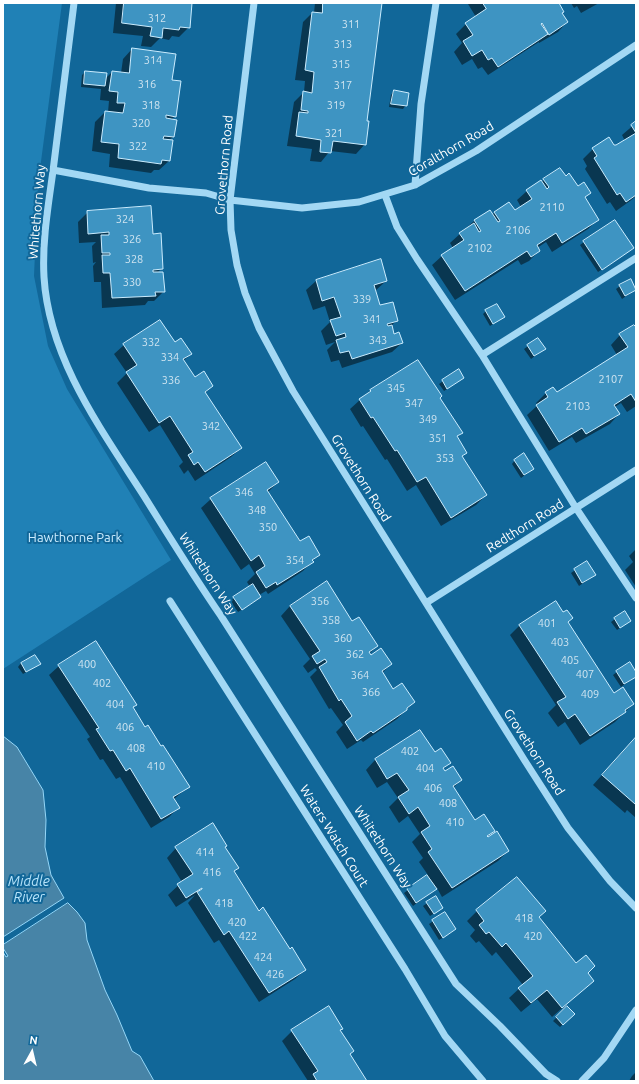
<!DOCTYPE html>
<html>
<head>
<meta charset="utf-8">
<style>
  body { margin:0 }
  #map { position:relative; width:639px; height:1084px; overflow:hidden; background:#116799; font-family:Ubuntu,sans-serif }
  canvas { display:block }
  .frame { position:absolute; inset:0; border:4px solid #fff; pointer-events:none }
  .north { position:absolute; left:12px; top:1032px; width:40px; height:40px; -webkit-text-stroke:3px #116799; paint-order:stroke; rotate:8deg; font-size:11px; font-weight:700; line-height:16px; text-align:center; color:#fff }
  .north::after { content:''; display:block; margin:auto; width:14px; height:18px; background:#fff; clip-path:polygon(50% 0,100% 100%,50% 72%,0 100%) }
</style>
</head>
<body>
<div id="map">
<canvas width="639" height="1084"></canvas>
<div class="frame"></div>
<div class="north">N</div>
</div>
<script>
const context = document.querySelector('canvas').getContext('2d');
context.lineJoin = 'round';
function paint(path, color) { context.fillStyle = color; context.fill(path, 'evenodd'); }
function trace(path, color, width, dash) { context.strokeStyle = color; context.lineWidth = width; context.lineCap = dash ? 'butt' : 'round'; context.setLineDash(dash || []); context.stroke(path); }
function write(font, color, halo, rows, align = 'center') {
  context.font = font + ' Ubuntu,sans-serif'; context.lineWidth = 4; context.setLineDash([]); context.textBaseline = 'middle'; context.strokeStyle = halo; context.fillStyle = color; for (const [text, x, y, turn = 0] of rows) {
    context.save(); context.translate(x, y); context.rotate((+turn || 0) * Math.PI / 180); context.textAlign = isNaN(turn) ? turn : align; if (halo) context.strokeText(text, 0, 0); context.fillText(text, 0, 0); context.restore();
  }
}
const green = new Path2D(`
  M3,3H62L38,184L34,276L48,346L67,389L171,560L3,669Z`);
const water = new Path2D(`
  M3,736L17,747L43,790L46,820L45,847L51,875L64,898L3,937Z
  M68,903L77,912L85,923L87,940L105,990L117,1015L132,1051L140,1056L154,1081H3V952L6,957L8,956L3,948V945Z`);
const shadow = new Path2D(`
  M116,3H191L189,27L179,37L172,36L169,40L160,38L151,47L141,46L143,36L113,33Z
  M315,3H381L366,122L365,144L356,154L330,151L321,162L310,161L312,149L287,146L294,102L304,92L305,81L295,80L303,22L312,13H314Z
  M470,3H557L561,14L567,22L558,32L539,43V42L488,75L482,67L478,69L472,59L462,65L454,52L462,43L456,34L466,24L476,17L468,4Z
  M571,3H599L581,13L577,6L574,8Z
  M132,49L171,80L175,116L171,120L173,137L169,140V161L159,170H154L151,173L109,167L110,154L92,151L95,122L105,112H108L109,101L100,100L101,89L81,87L82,75L85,72L105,79L112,72L121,73L123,59Z
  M394,91L406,105L403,109L389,107L391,95Z
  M636,123V196L630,201L616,211L610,202L607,204L585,169L587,166L583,159L593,149L609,139L613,146H616L625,141L622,135Z
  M565,177L577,188L589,193L584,198L598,219L588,229L552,252L546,242L537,248L539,251L529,261L521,265L518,260L455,300L432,265L442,256L453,248L450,243L474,221L490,211L492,215L495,212H514L521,207L517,200L527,191L544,180Z
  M88,212L152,235L162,268L157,273L164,291L154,301H148L145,305L102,308L101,282H94L93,266L96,262L93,263L92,246L96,242L79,243L78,222Z
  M584,242L633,248L598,272L580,245Z
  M380,261L386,281L375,291L380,307L397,320L391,326L394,335L402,343L392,352L342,368L339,360L331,362L327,350L335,342L326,345L321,331L330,322L325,306L313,310L306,290L316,281Z
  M620,286L635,290L622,299L616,289Z
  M486,311L503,317L490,326L483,314Z
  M636,329V406L627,412L621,403L615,407L619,414L610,424L576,443L572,437L549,451L527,415L538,405L536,403L546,393L553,388L556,393L617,355L611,345L620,335Z
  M538,339L544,349L531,359L524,349Z
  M175,343L191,354L183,361L195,379L212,386L204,394L241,448L231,457L195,481L188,470L184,474L179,466L183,462L160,425L149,432L117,383L127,373L114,354L124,345Z
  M459,370L463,378L444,391L439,384Z
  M371,390L439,398L461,433L456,438L466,452L462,457L486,495L476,505L441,526L416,485L407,491L387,459L385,460L363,426L361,427L350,409Z
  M515,460L533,469L521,478L512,464Z
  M278,482L268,492L300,543L319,554L303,571L268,594L266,591L259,595L260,597L257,600L238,612L230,601L250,587L247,582L255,574L249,564L241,570L201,508L211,499Z
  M636,549V587L625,570L633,562L629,556Z
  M587,562L595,575L579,586L571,573Z
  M327,582L351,623L377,646L369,654L371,656L391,664L382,673L393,690L414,702L397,719L363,742L361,740L347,749L336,732L343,725L331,708L329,709L310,677L317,670L315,668L308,673L303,666L310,659L281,616L290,606Z
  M624,612L630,621L617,630L611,622Z
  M567,623L614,695L633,704L615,722L580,745L565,722L558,727L548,713L556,705L510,635L520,625Z
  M21,663L39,664L23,674L18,667Z
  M59,666L135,705L132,708L145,728L188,787L174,799L179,807L169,817L151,828L120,777L116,779L103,759L100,760L87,739L90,737L49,675Z
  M617,672L636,674V676L621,687L613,675Z
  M420,731L435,753L450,763L443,769L445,772L461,780L453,788L475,822L494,830L485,839L508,851L498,861L442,897L437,888L413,906L404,893L428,875L419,862L423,858L412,842L420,834L408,816L399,823L389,807L398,798L387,782L377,788L366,770L375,760Z
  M636,737V818L627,810L625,813L593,785Z
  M224,847L238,868L233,872L259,912L305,970L295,979L259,1002L219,940L214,943L188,903L195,895L176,907L168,895L182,882L167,858L176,848Z
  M435,898L438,911L430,916L423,906Z
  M477,911L538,918L576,964L593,981L552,1017L537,999L521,1012L509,998L523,985L496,952L492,956L479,941L476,943L470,936L475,930L467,921Z
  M445,913L452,932L439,940L429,924Z
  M567,1007L573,1014L560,1027L553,1021Z
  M342,1028L340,1031L349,1054L366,1081H308L282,1041L292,1031Z
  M635,1073L636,1081H629L632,1076Z`);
const building = new Path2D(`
  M124,3H192L190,28L180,27L179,30L163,28L162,38L150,36L152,27L122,23Z
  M323,3H382L367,121H369L366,145L333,141L331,153L320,152L321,140L296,136L299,112L308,113V111L301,110L303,91L312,93L314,72L305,70L312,12L322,13Z
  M483,3H559L564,12L562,13L568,22L549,35L542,23L541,24L548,34L498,67L492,58L488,60L482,50L472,56L463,41L473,35L465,23L486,9Z
  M132,48L176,54L172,80L181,81L176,117L166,115V118L177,120L174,137L164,136L163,139L173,140L170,161L162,160L161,164L118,158L119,144L101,142L105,111L123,113L125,103H117L118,92L109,91L112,71L129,73Z
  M85,71L107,73L105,86L84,84Z
  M394,90L409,93L407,106L391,104Z
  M636,121V195L626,202L620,193L617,195L594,158L597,156L592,148L609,137L614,145H616L636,133L631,125Z
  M560,168L566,176L569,173L578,186L584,182L591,193L585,197L599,220L562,243L556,233L537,245L540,251L531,257L527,251L465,291L441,255L464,240L459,233L474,223L479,232L481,231L474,220L490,210L498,222L500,221L494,212L509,202L515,210L532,199L526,190L541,180L547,189L549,187L543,179Z
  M151,206L153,234L161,233L163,269L153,270V272H163L165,292H155L156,296L112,298L110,273H103L102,255H110V253H102L101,235H109V232L88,234L87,211Z
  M615,220L634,248L602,270L583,241Z
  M381,259L387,281L374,285L380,305L393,302L398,321L387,324L388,326L392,325L394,334L399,332L403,343L352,359L349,351L340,353L336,340L346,337L345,333L336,336L330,320L341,317L334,297L322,301L316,280Z
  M631,279L636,290L625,296L619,285Z
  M497,304L505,317L493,324L485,310Z
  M160,320L175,342L181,338L192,354L183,359L195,377L204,371L213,386L205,392L242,448L205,472L198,462L194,465L188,455L193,452L170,416L159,423L126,372L137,365L123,344Z
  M634,325L636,327V402L631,394L614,405L620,414L586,434L582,428L559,442L536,405L548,397L545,392L553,387L557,392L628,347L619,334Z
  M538,338L546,349L534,356L527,345Z
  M418,360L442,396L440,398L463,433L457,436L467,453L462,456L487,495L451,518L426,477L417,482L397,450L395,451L373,417L371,418L359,399L371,391L370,390Z
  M459,369L464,378L447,389L442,380Z
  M524,453L534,469L524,475L514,460Z
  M266,462L279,482L267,490L300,541L309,536L320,555L312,560L314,562L277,585L276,582L266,588L256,572L265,566L259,555L251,561L210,498Z
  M587,561L596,575L582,583L574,569Z
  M327,581L352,621L359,617L378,646L369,652L371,655L381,648L392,664L382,671L393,689L402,683L415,702L407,708V710L373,733L371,731L357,741L345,722L352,716L341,699L339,701L319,667L327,662L325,659L317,664L312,656L320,651L290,606Z
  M253,584L261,597L242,610L233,597Z
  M556,601L563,612L567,610L573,618L568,622L614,693L623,687L634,704L625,710L626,712L590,736L575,714L568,719L557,702L566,697L519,625Z
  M625,611L631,621L620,628L614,618Z
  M96,641L137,705L133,707L145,727L148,725L161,746L163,745L190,787L173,797L180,808L161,819L130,768L126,771L113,750L110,751L96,729L99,728L58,665Z
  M35,655L41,664L26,672L21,663Z
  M630,662L636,672V677L624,684L616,671Z
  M420,730L435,752L441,748L451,763L443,768L445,771L453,766L462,780L453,786L475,820L484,814L495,831L487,836L488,837L497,831L509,851L452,888L428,852L432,849L421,832L430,826L418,807L409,814L398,797L409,790L397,773L387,779L375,759Z
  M636,737V803L635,804L602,775Z
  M213,823L227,846L225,847L239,868L234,871L259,911L263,907L290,949L292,947L306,970L269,993L229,931L224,935L197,892L202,889V888L186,898L177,884L193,874L175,847Z
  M427,875L437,889L416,903L407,889Z
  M517,877L546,911L539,917L576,963L586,955L595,966L588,973L594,981L562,1008L547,990L531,1003L518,988L533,976L506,943L502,947L489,932L486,934L479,925L484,921L476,910Z
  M436,896L443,908L434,914L426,902Z
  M445,912L456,929L443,938L432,920Z
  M329,1006L343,1029L340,1030L354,1051L350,1054L367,1081H317L313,1074L318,1071L291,1030Z
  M567,1006L575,1014L563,1025L556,1017Z`);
const minor = new Path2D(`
  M74,3C67,59 60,115 53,171C48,207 42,242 44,277C49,359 101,429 144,496C169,536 194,577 221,616L456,984L500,1026L546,1074L557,1081
  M254,3L230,200L231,230L237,265L245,293L259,328L293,391L525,761L568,828L610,881L636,908
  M53,170L149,188L206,193L230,200L302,208L359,202L415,185L476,151L636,45
  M415,185L421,104L436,3
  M385,195L397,227L417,259L482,355L576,508L636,598
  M482,355L636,258
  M170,601L405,969L445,1036L483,1081
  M426,603L636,470
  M582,1081L604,1058L636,1010`);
const numberNames = [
  ["312",157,18],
  ["311",351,24],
  ["313",343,44],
  ["314",153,60],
  ["315",341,64],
  ["316",147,84],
  ["317",343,85],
  ["318",151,105],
  ["319",336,105],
  ["320",141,123],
  ["321",334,133],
  ["322",138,146],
  ["2110",552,207],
  ["324",125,219],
  ["2106",518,230],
  ["326",132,239],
  ["2102",480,248],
  ["328",134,259],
  ["330",132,282],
  ["339",362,299],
  ["341",372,319],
  ["343",378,340],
  ["332",151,342],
  ["334",170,357],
  ["2107",611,379],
  ["336",171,380],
  ["345",396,388],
  ["347",414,403],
  ["2103",578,406],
  ["349",428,419],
  ["342",211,426],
  ["351",438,438],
  ["353",445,458],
  ["346",244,492],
  ["348",257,510],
  ["350",268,527],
  ["354",295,560],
  ["356",320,601],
  ["358",331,620],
  ["401",547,623],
  ["360",343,638],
  ["403",560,642],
  ["362",355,654],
  ["405",570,660],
  ["400",87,664],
  ["407",585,674],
  ["364",360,675],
  ["402",102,683],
  ["366",371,692],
  ["409",590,694],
  ["404",115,704],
  ["406",125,727],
  ["408",136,748],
  ["402",410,751],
  ["410",156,766],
  ["404",425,768],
  ["406",433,788],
  ["408",448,803],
  ["410",455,822],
  ["414",205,852],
  ["416",212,872],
  ["418",224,903],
  ["418",524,918],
  ["420",237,922],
  ["422",248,936],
  ["420",533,936],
  ["424",263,957],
  ["426",275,974]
];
const streetNames = [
  ["Coralthorn Road",451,149,-30],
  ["Grovethorn Road",224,165,-85],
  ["Whitethorn Way",37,212,-85],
  ["Grovethorn Road",361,478,58],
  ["Redthorn Road",525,526,-32],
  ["Whitethorn Way",208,574,57],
  ["Grovethorn Road",534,752,57],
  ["Waters Watch Court",334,836,58],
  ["Whitethorn Way",383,847,57]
];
const parkNames = [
  ["Hawthorne Park",75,538]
];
const waterNames = [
  ["Middle",29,881],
  ["River",29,897]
];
paint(green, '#2081b6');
paint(water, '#4784a7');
trace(water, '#95d6f7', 1);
paint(shadow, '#0007');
paint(building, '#3e94c2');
trace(building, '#cbecfe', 1);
trace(minor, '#a3d8f4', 7);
write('11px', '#cfe4f0', null, numberNames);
write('13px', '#fff', '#116799', streetNames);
write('13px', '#cbecfe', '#116799', parkNames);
write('italic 14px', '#b7e4fb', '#116799', waterNames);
</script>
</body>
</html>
